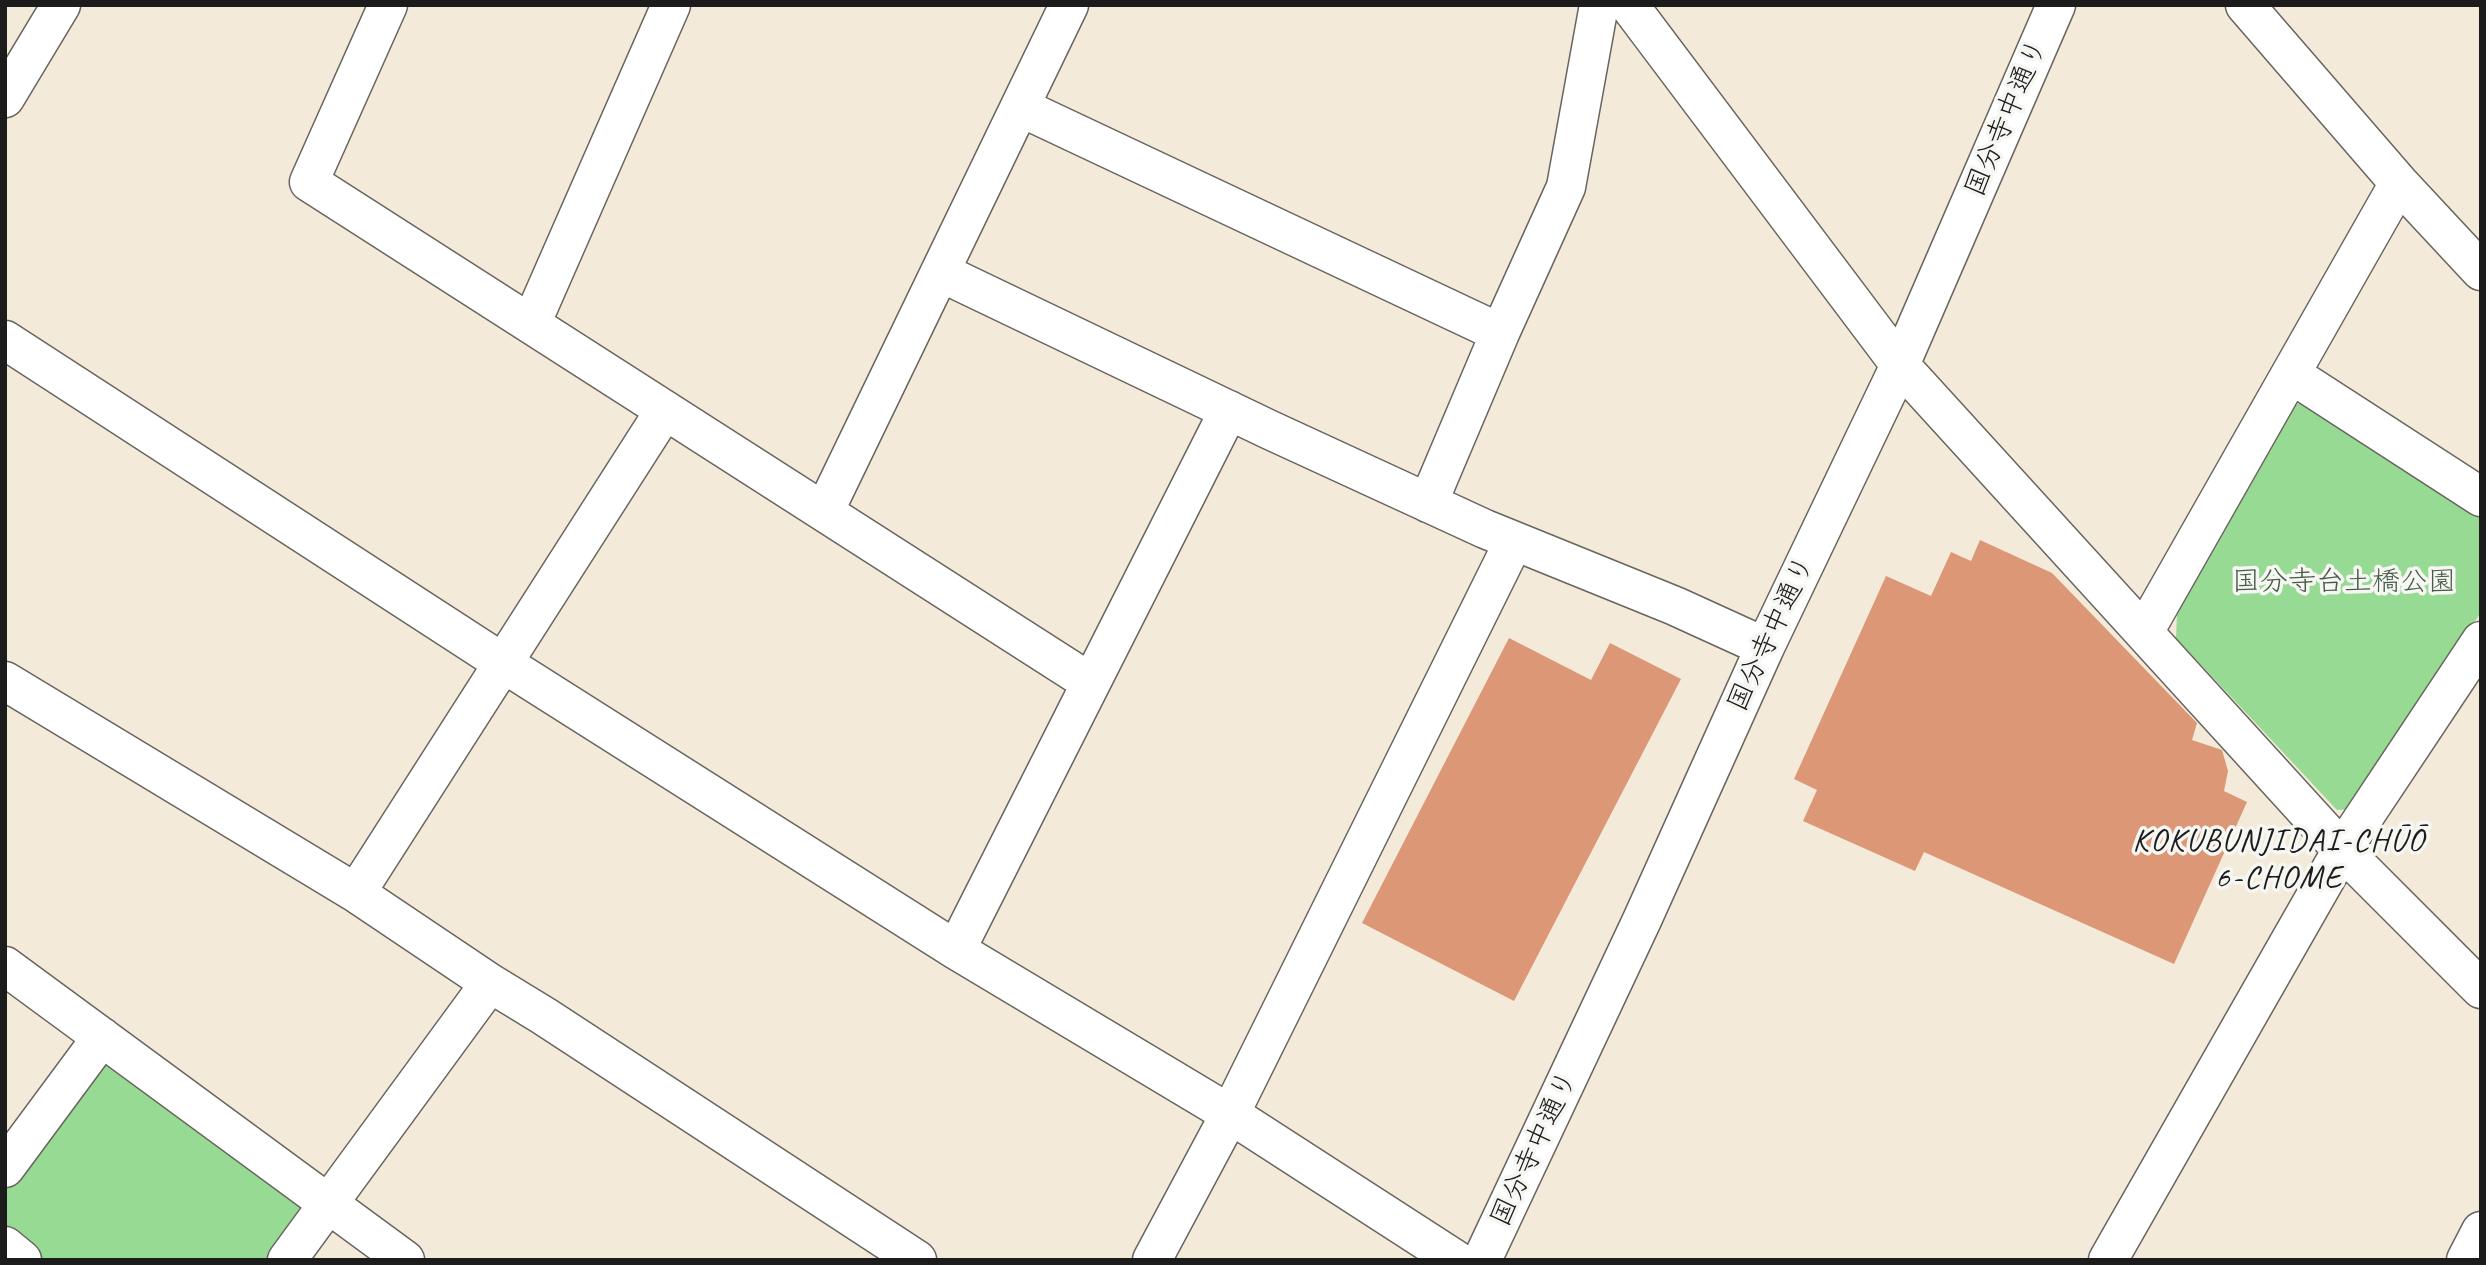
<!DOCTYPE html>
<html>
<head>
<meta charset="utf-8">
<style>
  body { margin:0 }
  #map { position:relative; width:2486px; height:1265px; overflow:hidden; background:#f4eada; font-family:Caveat,sans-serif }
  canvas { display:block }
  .frame { position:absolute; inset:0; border:7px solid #1c1c1c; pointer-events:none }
</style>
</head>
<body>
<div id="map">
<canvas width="2486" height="1265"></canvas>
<div class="frame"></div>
</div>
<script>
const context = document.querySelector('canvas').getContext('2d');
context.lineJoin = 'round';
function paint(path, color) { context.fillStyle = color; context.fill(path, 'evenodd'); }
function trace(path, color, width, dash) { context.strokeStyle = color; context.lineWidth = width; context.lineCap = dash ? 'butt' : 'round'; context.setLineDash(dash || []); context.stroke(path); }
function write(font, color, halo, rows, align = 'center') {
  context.font = font + ' Caveat,"Klee One",sans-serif'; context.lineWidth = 7; context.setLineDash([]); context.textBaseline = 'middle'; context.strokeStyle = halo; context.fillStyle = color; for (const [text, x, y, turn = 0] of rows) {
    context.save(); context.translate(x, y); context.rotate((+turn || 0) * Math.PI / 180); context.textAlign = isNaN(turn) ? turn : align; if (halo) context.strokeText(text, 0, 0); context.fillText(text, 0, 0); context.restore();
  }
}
const green = new Path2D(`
  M2310,400L2481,512V612L2354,809L2337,810L2176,638L2177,614L2294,405Z
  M102,1037L329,1203L287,1260H22L5,1246V1168Z`);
const building = new Path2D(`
  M1980,540L2052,573L2197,723L2192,740L2222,750L2228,771L2224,791L2247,802L2174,964L1924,852L1915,871L1803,821L1817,790L1794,779L1886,576L1931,596L1951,552L1971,561Z
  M1509,638L1591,680L1610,643L1681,679L1514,1001L1362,923Z`);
const minor = new Path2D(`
  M388,5L309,182L1091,683
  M1629,5L1900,365L2342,850L2481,989
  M2245,5L2399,183L2481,271
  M5,98L61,5
  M1020,107L1500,333
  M940,272L1270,430L1485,529L1675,606L1765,647
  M531,324L671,5
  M5,340L503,663L956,950L1230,1114L1456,1260
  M2291,374L2481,497
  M1428,503L1500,333L1566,187L1599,5
  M824,512L1069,5
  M2144,632L2399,183
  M5,681L356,893L490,983L544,1016L917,1260
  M356,893L665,410
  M956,950L1229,410
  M5,966L405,1260
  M5,1168L102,1037
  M5,1246L22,1260
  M287,1260L490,983
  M1152,1260L1230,1114L1514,541
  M1482,1260L1642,920L1765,647L1900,365L2056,5
  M2108,1260L2342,850L2481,641
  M2466,1260L2481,1231`);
const streetNames = [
  ["国分寺中通り",2007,118,-67],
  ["国分寺中通り",1772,634,-65],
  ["国分寺中通り",1535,1149,-65]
];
const parkNames = [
  ["国分寺台土橋公園",2344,583]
];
const quarterNames = [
  ["KOKUBUNJIDAI-CHŪŌ",2279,842],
  ["6-CHOME",2279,879]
];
paint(green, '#96da93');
paint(building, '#db9776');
trace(minor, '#68645e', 41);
trace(minor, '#fff', 38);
write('28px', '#1c1c1c', '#f6f6f2', streetNames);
write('28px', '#475e46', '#f6f6f2', parkNames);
context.letterSpacing = '2px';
write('32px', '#1c1c1c', '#f6f6f2', quarterNames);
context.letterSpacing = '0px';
</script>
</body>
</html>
